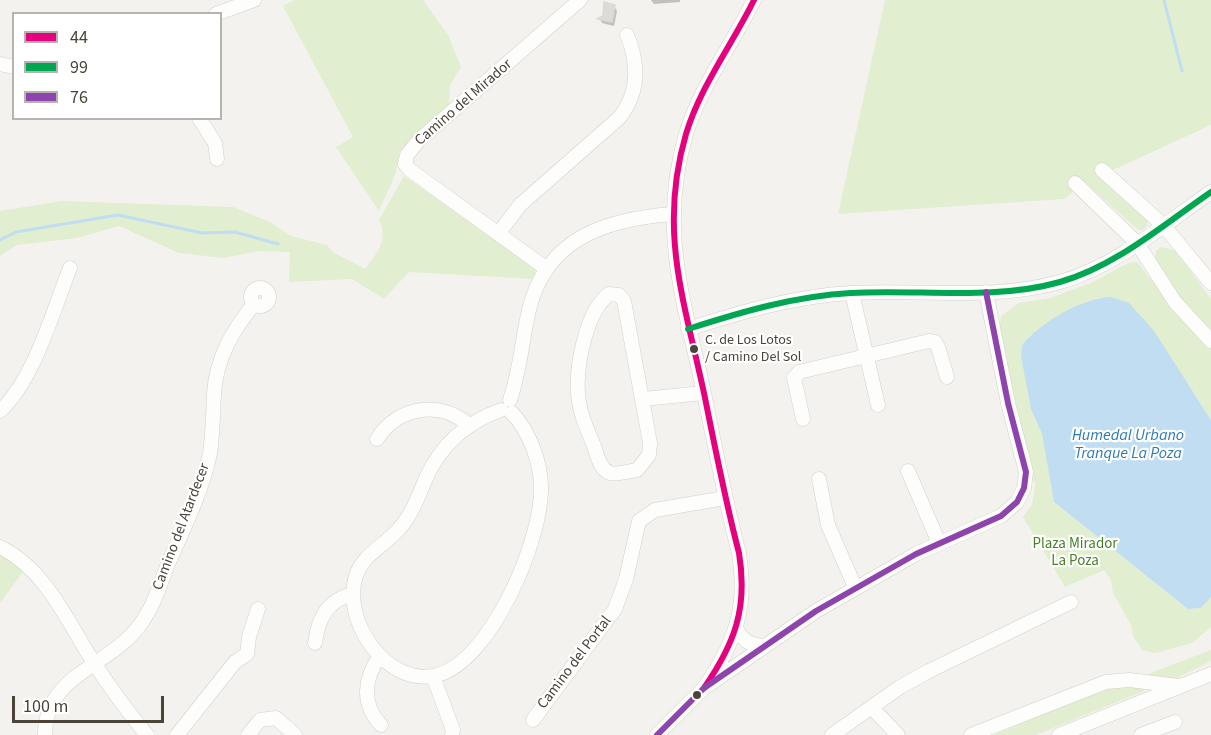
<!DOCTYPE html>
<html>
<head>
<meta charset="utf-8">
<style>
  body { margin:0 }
  #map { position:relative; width:1211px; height:735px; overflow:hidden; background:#f4f2ee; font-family:"Source Sans 3",sans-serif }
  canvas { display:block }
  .legend { position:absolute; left:12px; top:12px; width:210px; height:108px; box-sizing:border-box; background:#fff; border:2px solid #b7b4b0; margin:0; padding:8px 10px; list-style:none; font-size:18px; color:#4b4439 }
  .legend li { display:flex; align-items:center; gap:12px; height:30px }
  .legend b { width:30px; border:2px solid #b7b4b0 }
  .scale { position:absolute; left:12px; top:696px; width:152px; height:27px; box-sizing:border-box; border:3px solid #4b4439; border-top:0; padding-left:8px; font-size:18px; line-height:21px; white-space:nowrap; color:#4b4439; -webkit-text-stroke:4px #fff; paint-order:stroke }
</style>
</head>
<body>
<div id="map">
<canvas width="1211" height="735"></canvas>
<ul class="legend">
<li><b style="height:8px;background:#e5007d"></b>44</li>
<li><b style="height:8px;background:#00a651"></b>99</li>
<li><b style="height:8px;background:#8e44ad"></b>76</li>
</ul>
<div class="scale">100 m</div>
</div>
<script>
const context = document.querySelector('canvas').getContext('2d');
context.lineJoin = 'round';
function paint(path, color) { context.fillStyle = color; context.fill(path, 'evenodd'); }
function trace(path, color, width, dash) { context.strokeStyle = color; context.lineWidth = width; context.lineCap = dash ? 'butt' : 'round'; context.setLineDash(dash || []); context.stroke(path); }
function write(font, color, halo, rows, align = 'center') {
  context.font = font + ' "Source Sans 3",sans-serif'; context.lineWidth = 4.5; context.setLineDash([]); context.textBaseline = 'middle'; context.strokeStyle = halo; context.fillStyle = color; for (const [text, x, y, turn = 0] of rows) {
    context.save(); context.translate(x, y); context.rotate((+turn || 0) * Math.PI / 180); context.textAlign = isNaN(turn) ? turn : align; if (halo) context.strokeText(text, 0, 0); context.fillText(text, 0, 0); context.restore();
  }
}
const green = new Path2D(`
  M294,0H423L448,35L461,67L450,85L449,106L400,151L395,175L379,211L336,147L353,137L283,6Z
  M885,0H1211V125L1100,176L1148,217L1147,226L1143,230H1138L1085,182L1064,199L838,214Z
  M404,176L536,269L534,279L409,272L384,299L352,279L289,282L290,252L259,251L223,258L179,253L119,226L77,238L17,245L0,256V211L61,201L233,207L270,222L291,236L327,245L334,253L365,269C377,253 389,240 379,220Z
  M1161,247L1175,250L1211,299V333L1178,297L1155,262L1156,251Z
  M1137,262L1190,328L1211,349V420L1179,371L1072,310L1055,318L1021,357L1031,409L1042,434L1054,502L1188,609L1201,608L1211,597V627L1192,643L1155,653L1142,650L1133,636L1131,625L1113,593L1111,580L1104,570L1065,587L1023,517L1032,505L1035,485L999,330L1001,316L1019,303L1050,298L1091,283L1128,263Z
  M0,554L25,569L0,603Z
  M1211,650V661L1173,680L1150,678L1148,674Z
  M1121,685L1145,688L1144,691L1036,735H994L1107,687Z`);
const water = new Path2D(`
  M1111,297L1129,303L1154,331L1211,420V597L1201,608L1188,609L1054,502L1042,434L1031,409L1021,357L1022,345C1043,321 1080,299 1111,297Z`);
const shadow = new Path2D(`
  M651,0H680V2L654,4Z
  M614,6L617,11L614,26L602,23L600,19Z`);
const stream = new Path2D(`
  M1164,0L1182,71
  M0,240L16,232L118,215L202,233L235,232L278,244`);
const building = new Path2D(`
  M604,2L615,5L612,22L597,19L603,16Z`);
const minor = new Path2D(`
  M216,14L254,0
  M0,64L14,67
  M199,118L215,143L217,159
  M1102,170L1163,225L1211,283
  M1075,183L1137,243L1175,302L1211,341
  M498,234L520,205L619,118C639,93 639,64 627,35
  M547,269L410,170L405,164L407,155L419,140L580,0
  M251 297a9 9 0 1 1 18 0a9 9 0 1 1-18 0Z
  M852,293L878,405
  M609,294L619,295L624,301L650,443L649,455L637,470C629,471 618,475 610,473C600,470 597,455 594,446C587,429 579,412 578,393C576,366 586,311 609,294Z
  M688,329C741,312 795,296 851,293C920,289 992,301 1060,282C1116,266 1163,225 1211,192
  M643,399L703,393
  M510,400C520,371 522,340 529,310C546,238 606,219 673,214
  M501,410C467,422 441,445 426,478C417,500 410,520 392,536C378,549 362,557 356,576C341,621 388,688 437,675C491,661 542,540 541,488C541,463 530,432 512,413
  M0,411C34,380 53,311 70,268
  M803,419L794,378L799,372L929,341L935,342L938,347L947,377
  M377,439C398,406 440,400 469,425
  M908,471L939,543
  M819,479L828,525L855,587
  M0,547C45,569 67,620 92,660C109,686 127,711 147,735
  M737,630C744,642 751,645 764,646
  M315,643C318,619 327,600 353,594
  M380,656C364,678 361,704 381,725
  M433,676L453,730L452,735
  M704,688C735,643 748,608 739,553C725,500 715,447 704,393C684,300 658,230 686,134C701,85 732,45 754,0
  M872,708L898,735
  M533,720L615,609L626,579L639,521L655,510L725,498
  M45,735C45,674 109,667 139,626C153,608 160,585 168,564C184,528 202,492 210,453C213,433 213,414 214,394C216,359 232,331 254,304
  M177,735L235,662L247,654L249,637L258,609
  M248,735L260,720L276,718L295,735
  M657,735L704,688L816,611L916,554L1001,516L1017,502L1024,488L1026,472L1008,403L986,292
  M832,735L900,687L929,671L1071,602
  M971,735L1106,682L1129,680L1179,686
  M1059,735L1211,674
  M1141,735L1175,722`);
const bus1 = new Path2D(`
  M704,688C735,643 748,608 739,553C725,500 715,447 704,393C684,300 658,230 686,134C701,85 732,45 754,0`);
const bus2 = new Path2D(`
  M688,329C741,312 795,296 851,293C920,289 992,301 1060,282C1116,266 1163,225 1211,192`);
const bus3 = new Path2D(`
  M657,735L704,688L816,611L916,554L1001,516L1017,502L1024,488L1026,472L1008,403L986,292`);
const markers = [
  [694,349,5,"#4b4439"],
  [697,695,5,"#4b4439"]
];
const busNames = [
  ["C. de Los Lotos",705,341],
  ["/ Camino Del Sol",705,358]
];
const streetNames = [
  ["Camino del Mirador",464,103,-41],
  ["Camino del Atardecer",182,527,-69],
  ["Camino del Portal",575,663,-53]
];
const parkNames = [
  ["Plaza Mirador",1075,545],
  ["La Poza",1075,562]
];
const waterNames = [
  ["Humedal Urbano",1128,436],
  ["Tranque La Poza",1128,454]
];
paint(green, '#e1eecf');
paint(water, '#c0ddf1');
paint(shadow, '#0003');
trace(stream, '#c0ddf1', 3);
paint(building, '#dedbd6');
trace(building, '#dcd9d4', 1.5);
trace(minor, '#d2d0cb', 15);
trace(minor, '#fdfdfc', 14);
trace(bus1, '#e5007d', 6);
trace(bus2, '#00a651', 6);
trace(bus3, '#8e44ad', 6);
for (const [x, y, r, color] of markers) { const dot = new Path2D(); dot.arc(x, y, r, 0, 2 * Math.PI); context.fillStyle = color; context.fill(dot); trace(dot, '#fff', 2); }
write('14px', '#4b4439', '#fff', busNames, 'left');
write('15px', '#4b4439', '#fff', streetNames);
write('15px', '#4a7f2a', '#fff', parkNames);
write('italic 16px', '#2e7ab2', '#fff', waterNames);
</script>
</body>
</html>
